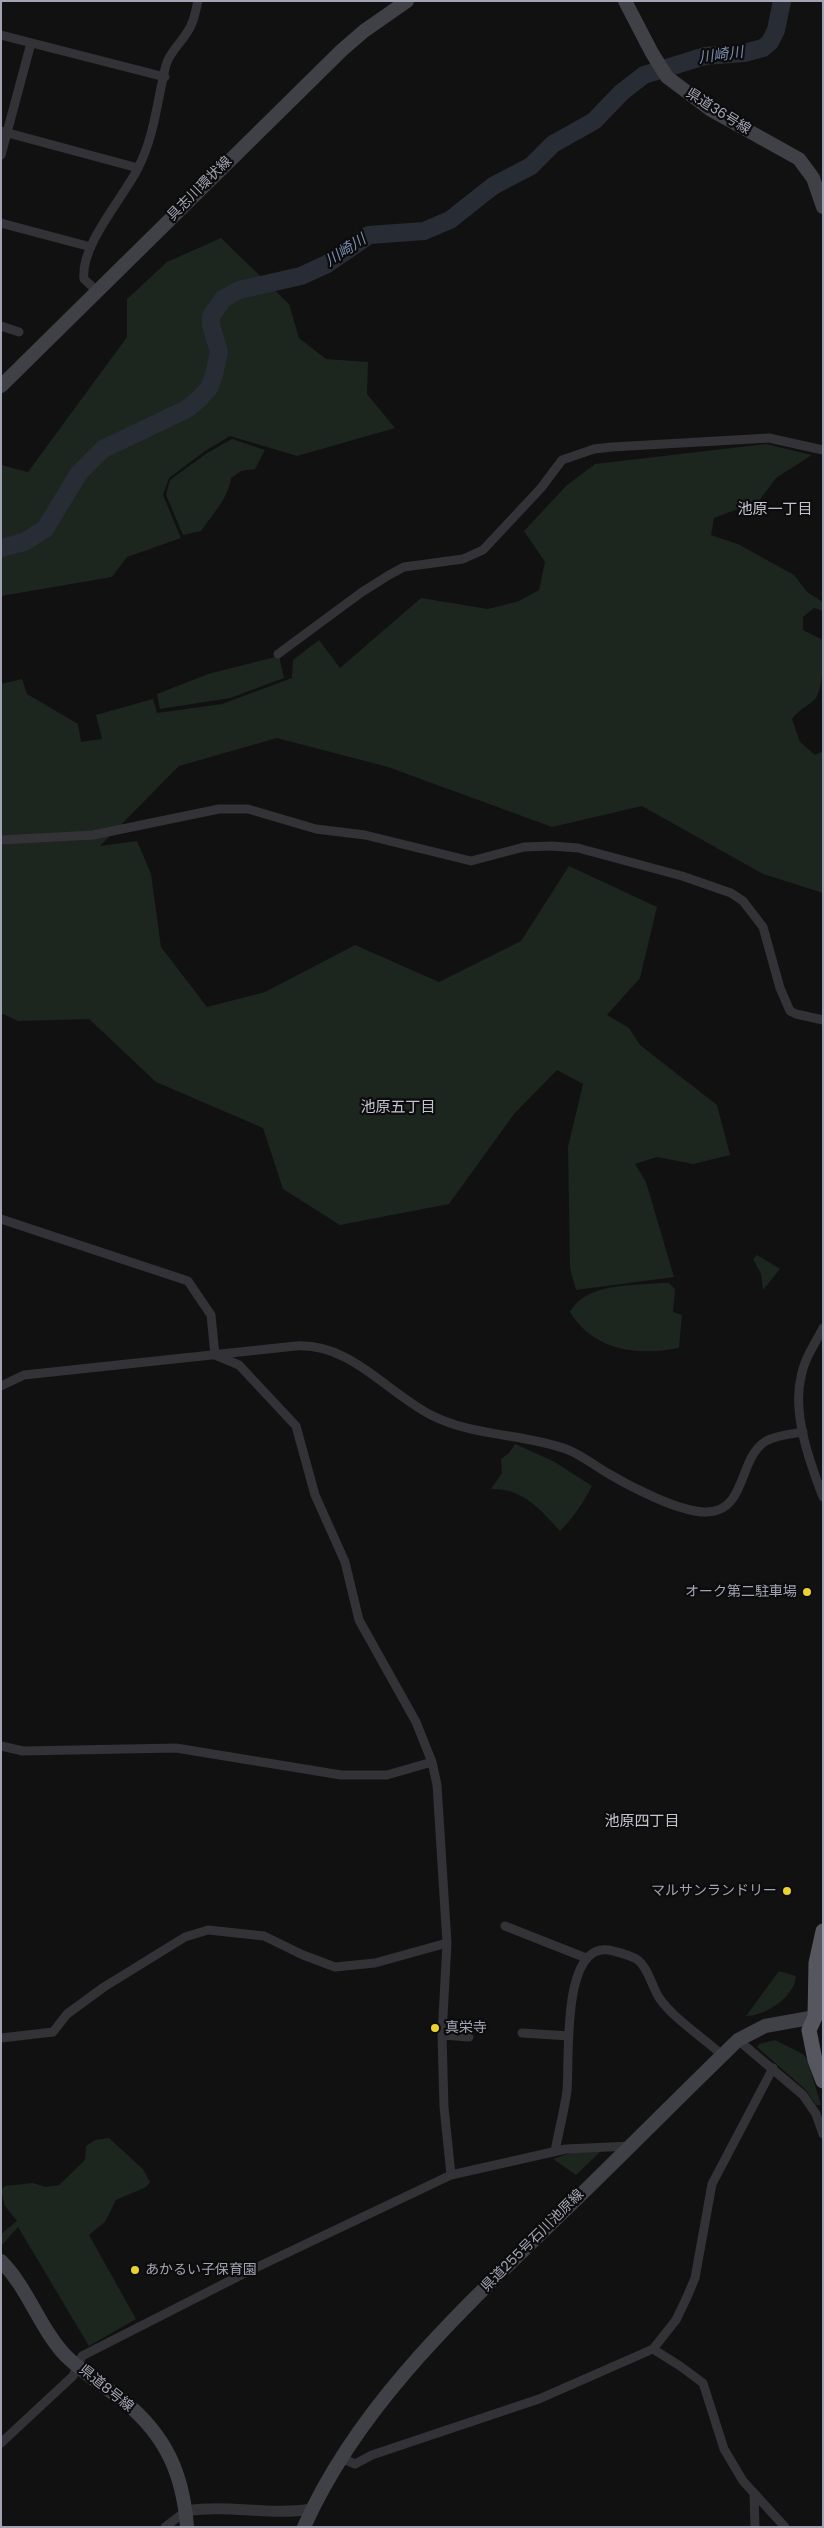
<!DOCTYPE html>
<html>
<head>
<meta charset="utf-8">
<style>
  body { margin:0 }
  #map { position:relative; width:824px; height:2528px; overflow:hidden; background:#111112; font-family:Poppins,sans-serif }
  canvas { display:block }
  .frame { position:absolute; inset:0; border:2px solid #a3a4b3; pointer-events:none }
</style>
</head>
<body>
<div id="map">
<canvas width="824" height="2528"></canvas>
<div class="frame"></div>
</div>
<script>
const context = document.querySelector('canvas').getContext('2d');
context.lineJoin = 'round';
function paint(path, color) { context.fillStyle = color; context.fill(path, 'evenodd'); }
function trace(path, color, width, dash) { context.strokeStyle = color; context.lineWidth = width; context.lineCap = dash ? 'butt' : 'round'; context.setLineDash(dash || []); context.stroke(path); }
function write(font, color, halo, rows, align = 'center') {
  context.font = font + ' Poppins,"Noto Sans JP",sans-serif'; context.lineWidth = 4.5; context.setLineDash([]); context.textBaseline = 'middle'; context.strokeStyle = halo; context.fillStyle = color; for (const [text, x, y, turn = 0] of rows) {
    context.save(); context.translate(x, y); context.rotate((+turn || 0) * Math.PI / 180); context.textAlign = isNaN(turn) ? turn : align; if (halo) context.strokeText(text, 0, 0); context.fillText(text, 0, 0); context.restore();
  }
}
const green = new Path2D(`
  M221,238L289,304L299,338L326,359L368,362L367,394L395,428L297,456L230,436L205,451L169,478L163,495L181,538L127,557L112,577L1,596V465L28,472L127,337V299L167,262Z
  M232,439L265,450L255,469L241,471L231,478C229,497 212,515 201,531L183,535L166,495L170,480L207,453Z
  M766,444L812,455L776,478L759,501L714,518L711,535L738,544L794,575L807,592L823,602V611L814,608L803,617V630L823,640C823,657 824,684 816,698C809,706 799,709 792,719L800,742L815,755L823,751V893L763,874L642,806L552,827L388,767L277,738L179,766L100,846L137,841L151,874L161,947L207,1007L265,992L355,945L439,982L521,941L569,866L657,907L640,978L607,1015L629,1028L640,1045L717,1105L730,1155L693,1164L657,1157L635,1164L646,1182L674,1277L576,1290L570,1268L568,1147L583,1084L557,1070L514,1114L449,1204L340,1225L283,1189L263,1128L156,1082L89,1019L18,1021L1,1013V684L22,679L27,694L78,724L81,742L102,739L96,715L153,699L157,713L222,704L292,678L293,660L319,640L340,668L421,598L488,609L519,601L539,590L545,562L524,531L567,485L595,464Z
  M279,656L284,678L230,698L160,709L157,694L208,674Z
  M757,1255L780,1269L763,1290L761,1274L753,1259Z
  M660,1283H669L675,1289L673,1312L682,1315L679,1348C637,1356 594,1351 570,1312C586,1283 630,1286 660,1283Z
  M515,1444L553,1461L592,1486C583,1503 574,1517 560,1531C540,1509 523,1488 491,1489L502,1473L501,1459L509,1453Z
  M779,1971L796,1976C795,1997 765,2016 746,2016Z
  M775,2040L803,2054L807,2059L821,2105H816L806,2090L757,2047L759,2044Z
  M109,2138L143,2169L150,2182L146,2187L116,2200L105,2222L89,2235L136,2319L89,2346L18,2227L1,2246V2234L17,2221L5,2206L1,2190L5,2186L33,2183L46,2187L59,2185L85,2160L86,2146L95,2140Z
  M594,2150L600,2152L576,2175L553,2159L570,2153Z`);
const river = new Path2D(`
  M1,548L24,542L45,529L79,473L103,449L187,409L199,399L209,388L214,375L219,352L211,325V316L223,299L239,290L301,276L327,264L369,235L424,231L450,220L493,186L531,166L553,144L594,121L622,92L644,75L705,56L744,53L763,48L770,42L776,30L782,1`);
const minor = new Path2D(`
  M1,35L165,77
  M1,131L138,168
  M1,155L31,43
  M1,223L91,247
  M97,291L84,279C80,245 124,197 138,168C155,135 157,100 166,65C170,50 187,38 192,23C195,17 196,8 198,1
  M1,326L19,332
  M278,654L362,592L389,575L404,567L463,559L483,550L541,488L562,460L594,449L612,447L769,438L823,450
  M1,840L93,835L219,809H248L316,829L365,835L471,861L524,847L552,846L578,848L682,876L731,893L743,901L763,927L780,988L790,1011L796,1014L823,1020
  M1,1219L188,1281L211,1315L215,1355
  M823,1328C815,1344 804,1359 801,1377C792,1414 810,1463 823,1497
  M215,1355L239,1365L296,1426L315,1495L345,1562L359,1620L416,1722L432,1762L437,1785L447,1943L442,2035L444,2107L451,2175
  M1,1386L24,1375L296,1346C351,1343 386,1392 431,1415C474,1437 522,1433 566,1449C582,1455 595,1466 609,1474C631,1487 681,1513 707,1512C747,1511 738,1458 766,1441C777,1435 791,1434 803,1432
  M1,1746L23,1751L176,1748L341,1775H387L432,1762
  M505,1926L586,1958
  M522,2033L569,2036
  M442,2035L469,2037
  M1,2038L53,2032L67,2014L104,1987L185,1937L208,1930L264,1936L303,1955L335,1967L375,1963L447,1943
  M738,2040L803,2095L816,2114L823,2134
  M555,2151C559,2131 564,2111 567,2091C570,2061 560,1936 613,1951C621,1953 630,1955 638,1960C649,1969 652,1988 660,1999C674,2019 704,2038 722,2055
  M653,2349L680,2366L703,2383L724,2449L743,2481L785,2527
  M1,2443L73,2376L82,2356L249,2271L451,2175L566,2149L630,2146
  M341,2458L355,2464L372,2455L539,2399L653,2349L676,2320L687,2297L695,2278L712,2184L773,2068
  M754,2495L755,2527
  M165,2527L186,2511`);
const tertiary = new Path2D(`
  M186,2511C228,2504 269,2516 312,2509`);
const secondary = new Path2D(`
  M625,1L652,53L667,77L711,110L799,159L813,178L823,207
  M1,386L342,50L364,31L407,1
  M1,2261C28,2288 39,2327 65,2355C83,2373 105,2386 125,2402C166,2436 183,2474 187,2527
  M304,2527C359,2403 464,2308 560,2215C620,2157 678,2098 738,2040L765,2026L815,2017`);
const trunk = new Path2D(`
  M823,1931L816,1963L815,2017L809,2030L815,2060L823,2081`);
const markers = [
  [807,1592,5,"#ead231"],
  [787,1891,5,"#ead231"],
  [435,2028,5,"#ead231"],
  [135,2270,5,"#ead231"]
];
const streetNames = [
  ["県道36号線",718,112,32],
  ["具志川環状線",200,189,-45],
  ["県道255号石川池原線",533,2241,-45],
  ["県道8号線",106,2389,39]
];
const poiNames = [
  ["オーク第二駐車場",797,1592],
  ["マルサンランドリー",777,1891],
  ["真栄寺",445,2028,"left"],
  ["あかるい子保育園",145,2270,"left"]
];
const waterNames = [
  ["川崎川",721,56,-8],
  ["川崎川",346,251,-33]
];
const neighbourhoodNames = [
  ["池原一丁目",775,510],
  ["池原五丁目",398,1108],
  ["池原四丁目",642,1822]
];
paint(green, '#1d251f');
trace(river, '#282d35', 18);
trace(minor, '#323237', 9);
trace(tertiary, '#323237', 11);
trace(secondary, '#404047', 14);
trace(trunk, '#56565f', 15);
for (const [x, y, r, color] of markers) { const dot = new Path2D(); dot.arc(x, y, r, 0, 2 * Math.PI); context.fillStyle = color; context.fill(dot); trace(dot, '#0c0c0d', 2); }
write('14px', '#a3a4b3', '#0c0c0d', streetNames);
write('14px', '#a3a4b3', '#0c0c0d', poiNames, 'right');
write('italic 15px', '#7a8bad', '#0c0c0d', waterNames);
write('15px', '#c3c4cf', '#0c0c0d', neighbourhoodNames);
</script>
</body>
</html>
